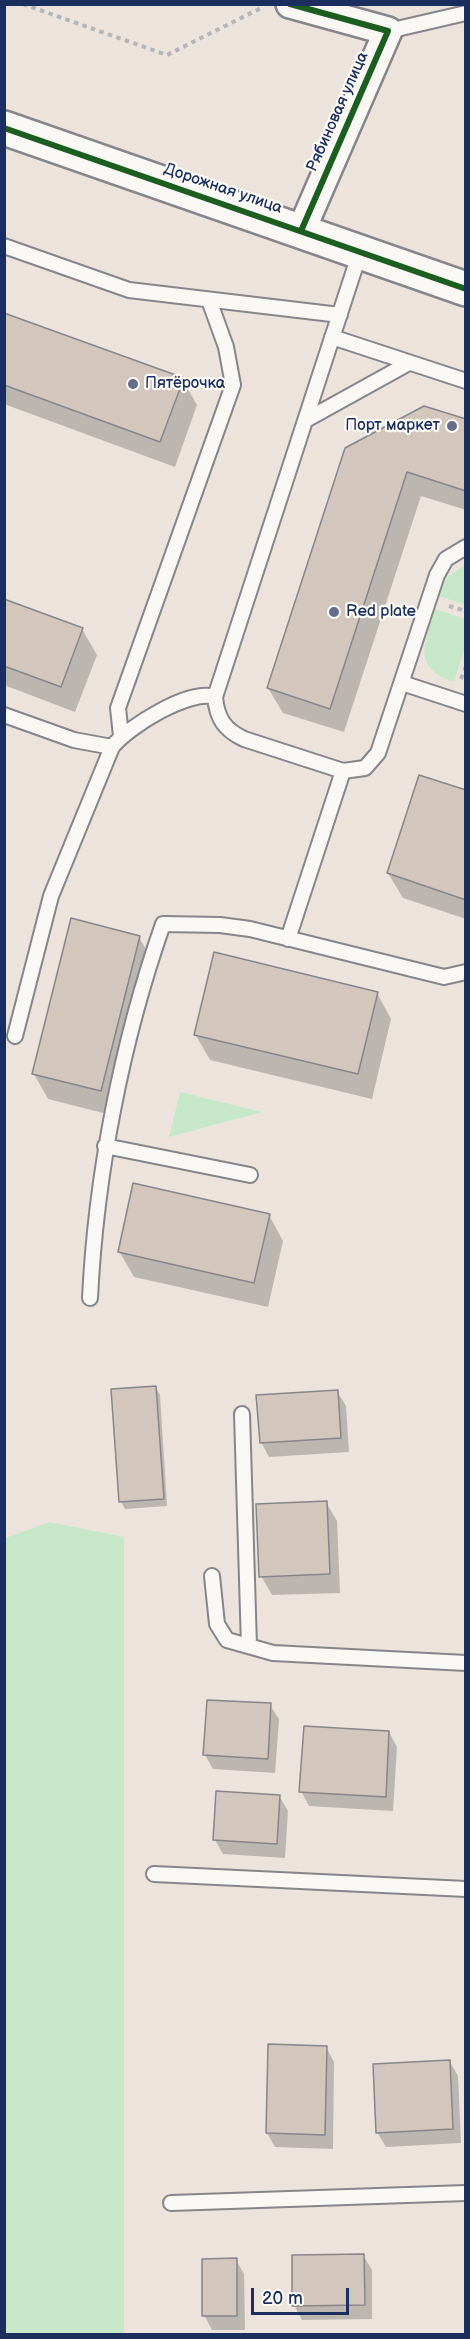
<!DOCTYPE html>
<html>
<head>
<meta charset="utf-8">
<style>
  body { margin:0 }
  #map { position:relative; width:470px; height:2339px; overflow:hidden; background:#ece4dc; font-family:"Balsamiq Sans",sans-serif }
  canvas { display:block }
  .frame { position:absolute; inset:0; border:6px solid #1b2f5e; pointer-events:none }
  .scale { position:absolute; left:251px; top:2288px; width:98px; height:27px; box-sizing:border-box; border:3px solid #1b2f5e; border-top:0; padding-left:8px; font-size:18px; line-height:21px; white-space:nowrap; color:#1b2f5e; -webkit-text-stroke:4px #fdfcf7; paint-order:stroke }
</style>
</head>
<body>
<div id="map">
<canvas width="470" height="2339"></canvas>
<div class="frame"></div>
<div class="scale">20 m</div>
</div>
<script>
const context = document.querySelector('canvas').getContext('2d');
context.lineJoin = 'round';
function paint(path, color) { context.fillStyle = color; context.fill(path, 'evenodd'); }
function trace(path, color, width, dash) { context.strokeStyle = color; context.lineWidth = width; context.lineCap = dash ? 'butt' : 'round'; context.setLineDash(dash || []); context.stroke(path); }
function write(font, color, halo, rows, align = 'center') {
  context.font = font + ' "Balsamiq Sans",sans-serif'; context.lineWidth = 4.5; context.setLineDash([]); context.textBaseline = 'middle'; context.strokeStyle = halo; context.fillStyle = color; for (const [text, x, y, turn = 0] of rows) {
    context.save(); context.translate(x, y); context.rotate((+turn || 0) * Math.PI / 180); context.textAlign = isNaN(turn) ? turn : align; if (halo) context.strokeText(text, 0, 0); context.fillText(text, 0, 0); context.restore();
  }
}
const green = new Path2D(`
  M465,565V605L439,596L446,578Z
  M435,609L465,619V647L454,682C411,668 425,642 435,609Z
  M180,1092L262,1112L169,1137Z
  M50,1522L124,1537V2334H5V1538Z`);
const shadow = new Path2D(`
  M4,314L183,380L197,405L175,467L4,404Z
  M424,407L466,421V510L421,496L344,732L283,713L268,688Z
  M4,600L82,629L97,655L75,712L4,685Z
  M466,792V919L403,898L388,873Z
  M139,937L153,962L115,1116L48,1099L34,1074Z
  M377,993L391,1019L372,1099L210,1060L195,1034Z
  M269,1215L283,1241L268,1307L134,1277L119,1251Z
  M156,1388L160,1395L167,1506L125,1509L121,1502Z
  M337,1391L346,1406L349,1452L269,1457L261,1442Z
  M326,1502L337,1521L340,1593L272,1595L261,1576Z
  M270,1705L279,1719L275,1773L213,1769L205,1755Z
  M389,1732L397,1747L393,1811L309,1806L301,1791Z
  M279,1796L288,1811L285,1858L223,1854L215,1840Z
  M326,2047L334,2062L333,2149L275,2147L267,2133Z
  M450,2062L458,2076L461,2143L386,2147L377,2132Z
  M363,2255L372,2270V2319L302,2320L294,2305Z
  M236,2260L244,2274L245,2330H212L204,2315Z`);
const building = new Path2D(`
  M4,313L184,378L160,442L4,385Z
  M424,406L466,419V491L407,472L330,709L267,688L345,448Z
  M4,599L83,628L61,687L4,666Z
  M419,775L466,790V900L387,873Z
  M71,918L140,936L101,1091L32,1074Z
  M214,952L378,992L358,1074L194,1035Z
  M133,1183L270,1214L254,1283L118,1252Z
  M156,1386L164,1499L119,1502L111,1389Z
  M338,1390L341,1438L260,1443L256,1395Z
  M327,1501L330,1574L259,1577L256,1504Z
  M207,1700L271,1703L268,1759L203,1755Z
  M304,1726L389,1731L386,1797L299,1792Z
  M216,1791L280,1795L277,1844L213,1840Z
  M268,2044L327,2046L325,2135L266,2133Z
  M450,2060L453,2129L376,2133L373,2064Z
  M364,2254L365,2305L292,2306V2255Z
  M237,2258V2316H202V2259Z`);
const path = new Path2D(`
  M23,4L167,55L263,7
  M449,606L466,611
  M461,679L466,666`);
const service = new Path2D(`
  M388,31L466,13
  M4,246L129,290L340,315
  M360,252L215,697C217,719 225,730 244,739L343,771L365,768L378,753L437,575L446,559L466,547
  M332,337L466,381
  M306,420L409,363
  M402,683L466,704
  M4,715L74,740L112,747
  M121,736L118,708L233,385L226,347L209,300
  M288,939L343,771
  M15,1036L51,896L112,747C129,726 189,689 215,697
  M105,1146L250,1175
  M90,1298C96,1174 122,1041 163,924L220,925L250,929L444,977L466,972
  M242,1414L249,1646
  M212,1576L217,1624L227,1640L273,1653L466,1663
  M154,1874L466,1889
  M171,2203L466,2193`);
const minor = new Path2D(`
  M290,4L388,31L301,231`);
const tertiary = new Path2D(`
  M4,128L466,289`);
const cycleway = new Path2D(`
  M290,4L388,31L301,231
  M4,128L466,289`);
const markers = [
  [133,384,6,"#646e8a"],
  [452,426,6,"#646e8a"],
  [334,612,6,"#646e8a"]
];
const streetNames = [
  ["Рябиновая улица",338,112,-66],
  ["Дорожная улица",223,189,19]
];
const poiNames = [
  ["Пятёрочка",145,384],
  ["Порт маркет",440,426,"right"],
  ["Red plate",346,612]
];
paint(green, '#c6e8c9');
paint(shadow, '#0003');
paint(building, '#d3c7bd');
trace(building, '#85858b', 1.5);
trace(service, '#85858b', 18);
trace(minor, '#85858b', 32);
trace(tertiary, '#85858b', 38);
trace(path, '#b4b5b9', 4, [4.5, 4.5]);
trace(service, '#f9f8f5', 14);
trace(minor, '#f9f8f5', 27);
trace(tertiary, '#f9f8f5', 33);
trace(cycleway, '#1b5e20', 6);
for (const [x, y, r, color] of markers) { const dot = new Path2D(); dot.arc(x, y, r, 0, 2 * Math.PI); context.fillStyle = color; context.fill(dot); trace(dot, '#fdfcf7', 2); }
write('16px', '#1b2f5e', '#fdfcf7', streetNames);
write('16px', '#1b2f5e', '#fdfcf7', poiNames, 'left');
</script>
</body>
</html>
